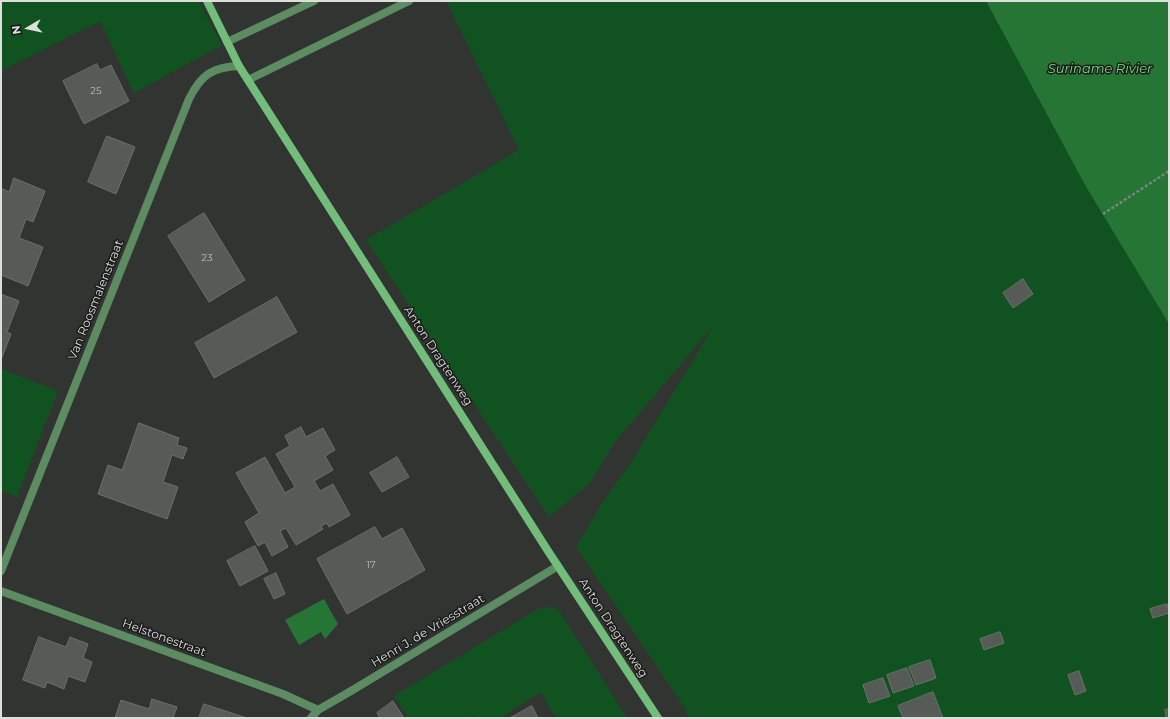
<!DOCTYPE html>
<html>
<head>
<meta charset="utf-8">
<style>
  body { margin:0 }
  #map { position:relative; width:1170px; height:719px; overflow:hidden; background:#313431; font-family:Montserrat,sans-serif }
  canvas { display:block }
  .frame { position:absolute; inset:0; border:2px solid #dddfdd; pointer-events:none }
  .north { position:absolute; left:8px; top:8px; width:40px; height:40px; -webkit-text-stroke:3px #1a1b1a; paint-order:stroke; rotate:261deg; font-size:11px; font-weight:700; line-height:16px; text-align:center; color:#dddfdd }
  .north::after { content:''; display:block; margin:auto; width:14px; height:18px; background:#dddfdd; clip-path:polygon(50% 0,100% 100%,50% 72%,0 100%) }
</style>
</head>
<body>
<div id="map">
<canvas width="1170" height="719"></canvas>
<div class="frame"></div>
<div class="north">N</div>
</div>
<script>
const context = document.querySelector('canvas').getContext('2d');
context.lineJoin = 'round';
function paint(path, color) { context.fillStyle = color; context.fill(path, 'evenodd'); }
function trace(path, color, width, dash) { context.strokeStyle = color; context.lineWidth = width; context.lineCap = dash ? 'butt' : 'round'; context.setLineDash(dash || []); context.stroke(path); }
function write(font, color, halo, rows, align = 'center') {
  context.font = font + ' Montserrat,sans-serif'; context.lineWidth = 3; context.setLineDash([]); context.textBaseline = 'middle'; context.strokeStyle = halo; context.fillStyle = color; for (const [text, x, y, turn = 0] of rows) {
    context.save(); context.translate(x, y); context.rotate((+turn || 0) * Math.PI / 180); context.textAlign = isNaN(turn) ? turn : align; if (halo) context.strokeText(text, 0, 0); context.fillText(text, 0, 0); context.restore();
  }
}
const green = new Path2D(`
  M1,1H199L222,45L134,93L100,21L1,71Z
  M446,1H986L1085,185L1169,324V718H689L685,708L576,547L601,505L630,464L715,324L615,442L590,483L549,517L366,240L519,150Z
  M1,369L58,391L17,497L1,491Z
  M553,606L560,612L627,718H556L541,692L500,718H475L473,715L467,718H408L394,696L538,609Z`);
const water = new Path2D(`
  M986,1H1169V324L1085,185Z
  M324,599L338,624L325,639L321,632L299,645L285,620Z`);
const building = new Path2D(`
  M97,64L100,70L111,65L129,101L84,124L63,81Z
  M107,136L135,147L116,194L88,182Z
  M14,178L45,191L33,222L26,219L19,238L43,247L28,286L1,275V188L9,192Z
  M204,213L245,280L209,302L168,236Z
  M1023,279L1033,294L1013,308L1003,293Z
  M1,294L19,301L7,332L11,334L1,360Z
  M277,297L297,332L214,378L195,343Z
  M139,423L179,438L177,445L187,448L183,459L172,455L163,482L178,487L167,519L98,494L108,465L122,470Z
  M301,427L306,437L323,428L335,450L325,456L333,470L314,481L320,491L333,484L350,515L329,527L327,523L321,526L323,529L296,545L286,528L280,531L288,547L272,556L265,542L258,546L245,522L259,513L236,473L265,457L285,493L295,487L276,454L290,446L285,436Z
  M397,457L409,477L382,492L370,473Z
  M375,527L382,539L402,528L425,570L347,614L317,559Z
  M255,546L268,571L240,586L227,561Z
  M276,573L285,594L274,599L264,579Z
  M1167,604L1169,613L1153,618L1150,609Z
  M1000,632L1004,643L984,650L980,639Z
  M39,637L66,647L70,637L88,644L83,658L92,662L85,682L68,676L64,689L47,682L45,688L23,680Z
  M930,660L936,678L916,685L909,667Z
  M907,668L914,686L893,693L887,675Z
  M1079,671L1086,691L1075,695L1068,675Z
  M883,678L890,696L869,703L863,685Z
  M933,692L943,718H903L898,706Z
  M152,699L177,707L173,718H115L121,700L149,709Z
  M393,701L404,718H380L377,713Z
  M204,704L247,718H199Z
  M532,706L538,718H510Z
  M1169,709V718H1166L1165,710Z`);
const path = new Path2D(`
  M1103,214L1169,171`);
const lane = new Path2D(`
  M227,42L314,1
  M248,80L409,1`);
const street = new Path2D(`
  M1,571L189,99C201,75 212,67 239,66
  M1,591L283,694L318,710
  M311,718L318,710L351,691L558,566`);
const secondary = new Path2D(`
  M207,1L239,66L548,551L658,718`);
const numberNames = [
  ["25",96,91],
  ["23",207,258],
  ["17",371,565]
];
const streetNames = [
  ["Van Roosmalenstraat",96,300,-68],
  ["Anton Dragtenweg",438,356,57],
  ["Anton Dragtenweg",613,628,57],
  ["Henri J. de Vriesstraat",428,631,-31],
  ["Helstonestraat",164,638,20]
];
const waterNames = [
  ["Suriname Rivier",1100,69]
];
paint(green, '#115320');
paint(water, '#257535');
paint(building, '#575b58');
trace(building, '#6c706d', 1);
trace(path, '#818381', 2.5, [3, 2]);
trace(lane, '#5c8c61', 8);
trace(street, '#5c8c61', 8);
trace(secondary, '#70be79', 8);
write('10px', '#bcbebc', null, numberNames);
write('12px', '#dddfdd', '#1a1b1a', streetNames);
write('italic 13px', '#79de86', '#1a1b1a', waterNames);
</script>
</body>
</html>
